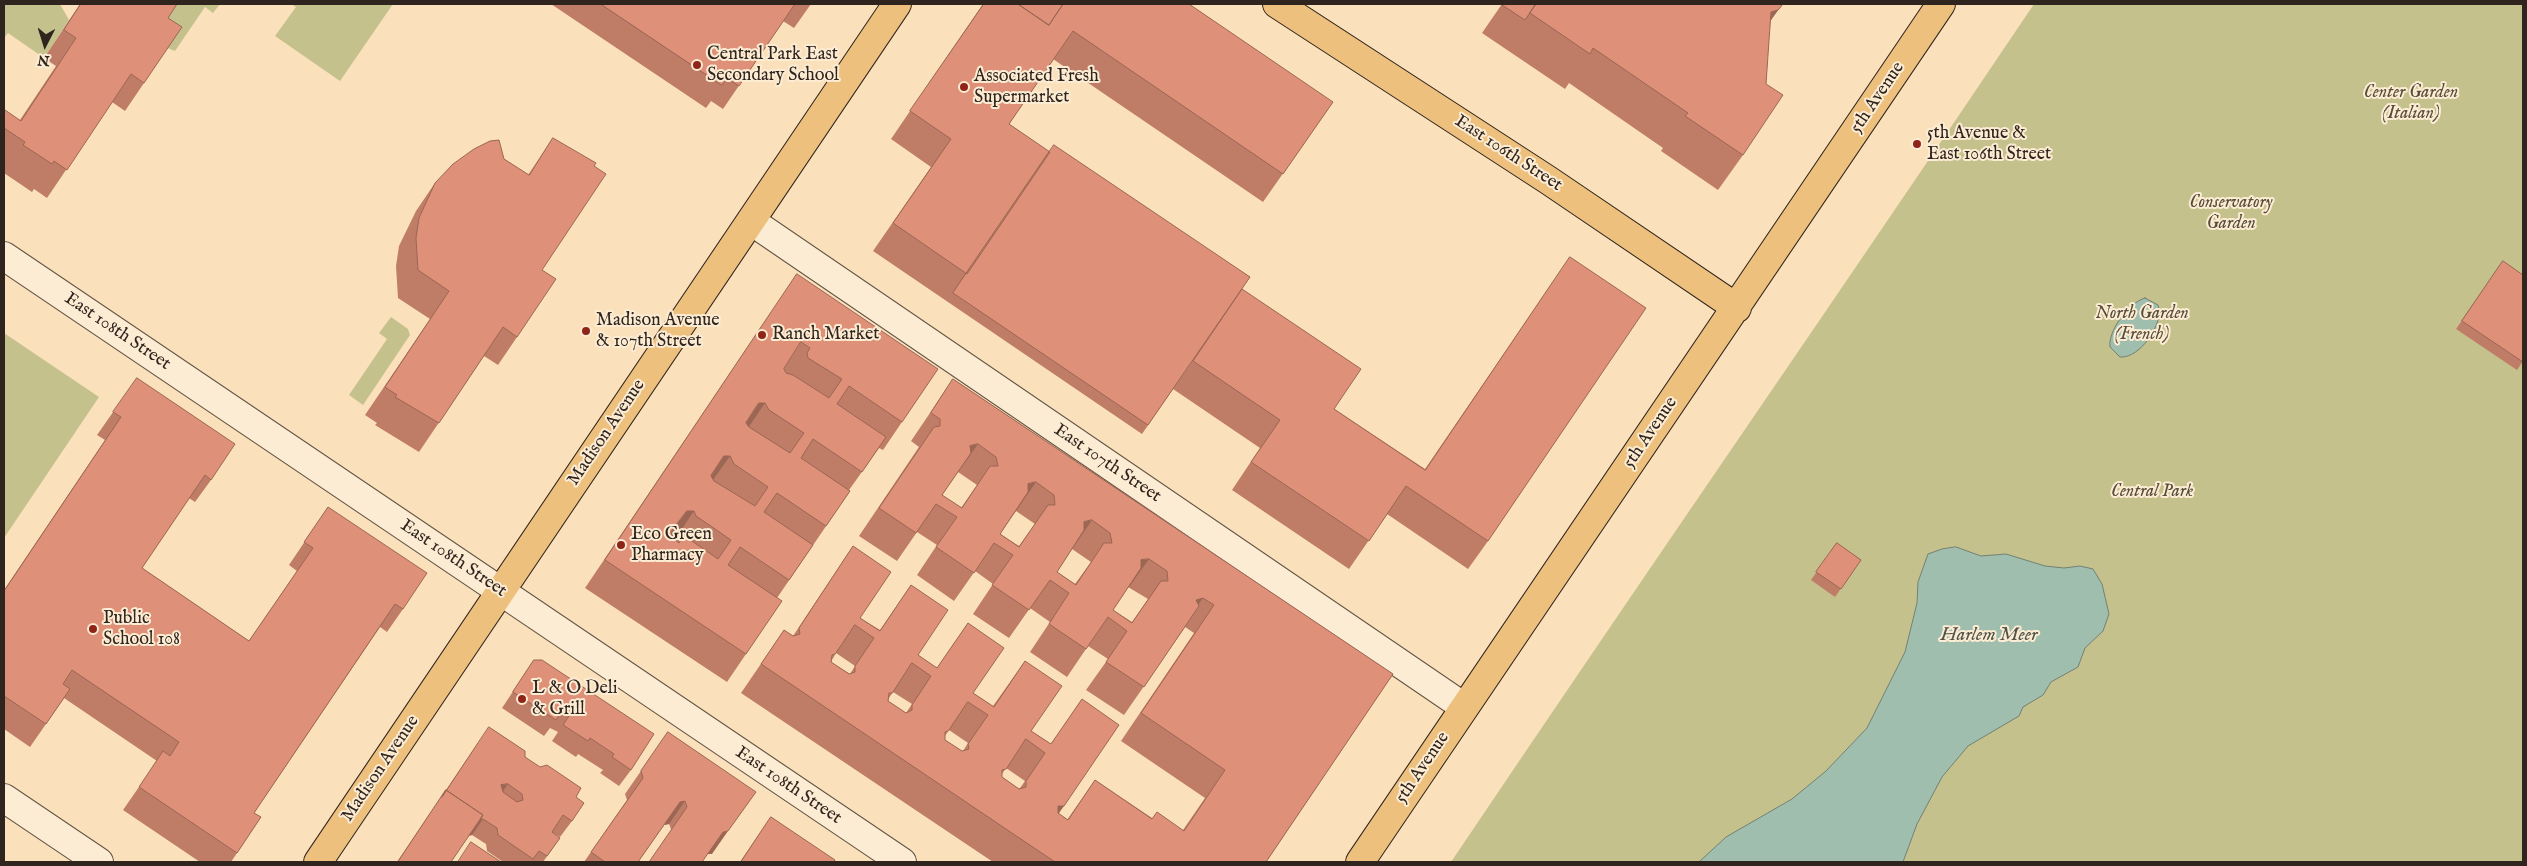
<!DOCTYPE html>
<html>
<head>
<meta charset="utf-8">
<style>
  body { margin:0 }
  #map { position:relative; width:2527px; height:866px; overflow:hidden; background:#fbe1bb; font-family:"IM FELL English",serif }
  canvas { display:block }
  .frame { position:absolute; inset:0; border:5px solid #30251e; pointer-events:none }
  .north { position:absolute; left:20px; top:20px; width:50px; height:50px; -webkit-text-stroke:4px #fcecd3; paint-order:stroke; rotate:185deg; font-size:14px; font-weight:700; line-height:20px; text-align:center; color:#30251e }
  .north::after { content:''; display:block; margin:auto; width:18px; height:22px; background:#30251e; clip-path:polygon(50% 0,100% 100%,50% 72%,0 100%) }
</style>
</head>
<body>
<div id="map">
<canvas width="2527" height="866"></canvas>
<div class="frame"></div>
<div class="north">N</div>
</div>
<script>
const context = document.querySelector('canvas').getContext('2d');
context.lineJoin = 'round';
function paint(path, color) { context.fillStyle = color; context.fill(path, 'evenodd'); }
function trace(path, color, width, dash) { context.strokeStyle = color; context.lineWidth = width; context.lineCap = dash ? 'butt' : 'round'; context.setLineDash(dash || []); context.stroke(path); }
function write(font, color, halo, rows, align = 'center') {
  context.font = font + ' "IM FELL English",serif'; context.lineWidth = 4; context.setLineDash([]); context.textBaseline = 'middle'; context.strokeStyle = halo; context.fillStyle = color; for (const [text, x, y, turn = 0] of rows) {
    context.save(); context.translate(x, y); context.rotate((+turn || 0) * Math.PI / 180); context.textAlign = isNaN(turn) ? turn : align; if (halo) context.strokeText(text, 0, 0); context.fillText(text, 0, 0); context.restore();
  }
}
const green = new Path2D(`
  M4,4H60L69,20L44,58L8,33L4,38Z
  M176,4H220L213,13L205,7L175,51L160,45L148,46Z
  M291,4H393L340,81L275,36L296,7Z
  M2034,4H2523V862H1451C1644,575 1841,291 2034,4Z
  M391,317L408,329L410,335L363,405L349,395L387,339L379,333Z
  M4,333L99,397L4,538Z`);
const water = new Path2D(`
  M2145,298L2158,305C2165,322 2140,359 2120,357L2110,347C2108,331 2128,303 2145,298Z
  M1956,547L1981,556L2006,554L2045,566L2064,568L2080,566L2093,569L2102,584L2109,614L2103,631L2085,648L2078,667L2051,682L2043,695L2023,707L2019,716L1968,746L1942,777L1917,824L1903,862H1699L1726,837L1792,799L1826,771L1867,728L1905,652L1917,603L1918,582L1928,554L1942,549Z`);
const minor = new Path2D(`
  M751,221L1464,707
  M4,256L902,862
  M4,798L99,862`);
const major = new Path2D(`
  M1277,4L1548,180L1737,308
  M318,862L897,4
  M1360,862L1941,4`);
const wall = new Path2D(`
  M80,4H177L168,18L144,83L125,111L112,102L47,198L34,189L32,192L4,173L5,170L4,169V112L20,120L56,66L44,58Z
  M551,4H811L794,28L783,21L723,109L711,101L706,108Z
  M983,4L1333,102L1263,202L1053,59L1009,124L1049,152L1250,277L1142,434L873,251L931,167L891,139Z
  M1502,4H1783L1770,21L1743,155L1718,190L1661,151L1663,148L1569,83L1565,89L1482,33Z
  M553,138L542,270L517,337L498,365L484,356L419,452L375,425L377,423L365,415L430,319L398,298L396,266L399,246L416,211L435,183L504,159L528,175Z
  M1570,257L1488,541L1468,569L1387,514L1349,569L1232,490L1260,448L1173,389L1223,317L1334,409L1425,469Z
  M2503,261L2523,361L2517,370L2456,329Z
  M797,274L902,422L883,450L879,448L849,490L850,491L777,598L746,654L727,682L585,588Z
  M137,378L211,480L195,502L189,498L142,568L249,641L297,571L289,565L328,507L403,609L387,632L380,627L254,813L261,817L231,862H200L123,810L157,761L64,698L30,747L4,729V590L105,440L97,435Z
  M953,379L1393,674L1266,862H993L741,693L784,630L793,636L853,546L860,618L880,630L911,585L918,655L937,668L968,623L973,693L993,706L1025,661L1031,731L1051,744L1082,699L1059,814L1067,820L1095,780L1152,818L1183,830L1205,798L1121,741L1194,633L1185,627L1124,715L1086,690L1108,659L1088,646L1067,677L1030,652L1050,622L1030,608L1009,638L973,614L993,584L975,571L954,601L917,575L937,545L917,532L897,561L859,536L919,447L911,441ZM958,472L977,485L961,508L942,495L957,473ZM1016,511L1035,524L1019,546L1000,534ZM1072,549L1091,562L1075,584L1057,572ZM1128,587L1148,599L1132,622L1113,610ZM836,653L855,666L850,674L831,662L832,660ZM893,692L912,704L906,713L888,701L889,698ZM949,730L968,743L963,751H962L945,740V736ZM1006,768L1025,781L1020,788L1019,789L1002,777V774Z
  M1837,543L1861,560L1835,597L1811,580Z
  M534,660L631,770L619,786L600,773L603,770L578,754L576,757L552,741L558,732L550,728L544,736L502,708Z
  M668,732L712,854H707L671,829L669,824L664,825L638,862H584L627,800L625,794Z
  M478,743L525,757L576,797L572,821L560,837L552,832L560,838L543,862H503L487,851L486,844L472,835L397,862Z
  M771,817L834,862H740Z`);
const shadedWall = new Path2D(`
  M1778,10L1754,45L1771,12Z
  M759,403H765L746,431H740Z
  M978,444L958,472L950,474L970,446Z
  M724,456H730L710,484L704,485Z
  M1036,482L1016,511L1008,512L1028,484Z
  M687,511H694L675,539H667L671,532Z
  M1092,520L1072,549L1084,522Z
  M1149,559L1129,587L1121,588L1141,560Z
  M1203,598L1183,626L1196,600Z
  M508,784L497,800L501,785Z
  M685,801L669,824L664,825L680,802Z
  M1058,806H1064L1044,834Z
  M483,819L472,835L464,836L476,820Z
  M728,831L712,854H707L723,832Z`);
const building = new Path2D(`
  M81,4H177L168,18L182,27L144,83L131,74L67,170L54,161L52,164L23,145L25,142L4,128V113L5,110L21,121L76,38L64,30Z
  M601,4H795L739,86L727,78L722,85Z
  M984,4H1018L1049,25L1063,4H1189L1333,102L1283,174L1073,31L1009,124L1050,152L967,274L893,223L951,139L910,111Z
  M1018,4H1063L1049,25Z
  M1502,4H1536L1525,20L1502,5Z
  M1536,4H1783L1778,10L1771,12L1766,84L1783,95L1743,155L1685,116L1688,113L1593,48L1590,54L1530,13Z
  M553,138L596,163L594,166L606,174L542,270L556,279L517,337L503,327L439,423L395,397L397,395L385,387L449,291L418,270L416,238L419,218L435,183L453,164L474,149L490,141L499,140L504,159L529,175Z
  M1054,145L1250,277L1148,425L953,293Z
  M1570,257L1646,308L1488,541L1406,486L1369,541L1251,462L1280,420L1193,361L1242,289L1361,369L1334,409L1425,470Z
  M2503,261L2523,275V362L2462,321Z
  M797,274L938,369L902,422L849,386L837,404L886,437L862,472L813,439L801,458L850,491L826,526L777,493L764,512L813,545L789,580L740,547L728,565L782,601L746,654L605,560ZM801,342L810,348L807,353L808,358L842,379L829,398L793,375L786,373L784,369ZM759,403H765L769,410L804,433L790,453L749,427L746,423ZM724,456H730L734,464L768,487L755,506L714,481L711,476ZM687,511H694L696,516L731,540L718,559L686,537L682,538L679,543L672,537L671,532Z
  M137,378L235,444L211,480L205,475L142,568L249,641L313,548L304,542L328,507L427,573L403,609L395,604L254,813L261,817L237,853L139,787L163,751L170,756L179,742L72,670L63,684L70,689L46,724L4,696V591L121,417L113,412Z
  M953,379L1393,674L1266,862H1055L761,664L784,630L793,636L800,634L799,628L853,546L891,572L860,618L880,631L911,585L948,610L918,655L937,668L968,623L1004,648L973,693L994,707L1025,661L1062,686L1031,731L1051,744L1082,699L1119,725L1064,806H1058V813L1068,820L1095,780L1152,819L1157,812L1184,831L1225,770L1141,713L1214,605L1203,598L1196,600L1199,606L1144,687L1106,662L1127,631L1108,617L1086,649L1049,624L1069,593L1050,580L1029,610L992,585L1013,555L994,543L974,573L936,547L957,517L936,504L916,533L879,508L934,427L940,426V419L931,413ZM978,444L996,457L998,466H990L962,508L942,495L971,453L970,446ZM1036,482L1054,495L1055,505H1048L1019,547L1000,534L1028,492V484ZM1092,520L1110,533L1112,543H1104L1076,585L1057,572L1084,530V522ZM1149,559L1167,571L1168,581H1161L1132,623L1113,610L1141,568V560ZM855,625L874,638L855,666V672L849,674L831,662L832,655L835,654ZM912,663L931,676L912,705V710L906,713L888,701L889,693H892ZM968,702L988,715L968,744L969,749L962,751L945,740V732L948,731ZM1026,739L1045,753L1026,781V787L1019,789L1002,777V770L1006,769Z
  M1837,543L1861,560L1841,589L1816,572Z
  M534,660H542L654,734L631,770L612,757L614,754L590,738L588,741L563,725L569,716L562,711L556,720L513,692Z
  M489,727L525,751V757L540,767L547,765L581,788L576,797L584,803L572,821L563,815L552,832L560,838L547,856L539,851L533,859L498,835L497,828L483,819H480L483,815L446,790L442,797ZM508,784L522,794L523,800L517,802L503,792L501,785Z
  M668,732L756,792L728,831L723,832L702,862H649L687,807L685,801L680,802L638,862H605L591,852L643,778L641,771Z
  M446,790L483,815L451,862H398Z
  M771,817L835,860L834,862H741Z
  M471,842L501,862H458Z`);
const markers = [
  [697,65,5,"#8f2418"],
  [964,87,5,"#8f2418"],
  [1917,144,5,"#8f2418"],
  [586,331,5,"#8f2418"],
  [762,335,5,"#8f2418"],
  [621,545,5,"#8f2418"],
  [93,629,5,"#8f2418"],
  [522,699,5,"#8f2418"]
];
const poiNames = [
  ["Central Park East",707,55],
  ["Secondary School",707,76],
  ["Associated Fresh",974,77],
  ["Supermarket",974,98],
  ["5th Avenue &",1927,134],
  ["East 106th Street",1927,155],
  ["Madison Avenue",596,321],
  ["& 107th Street",596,342],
  ["Ranch Market",772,335],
  ["Eco Green",631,535],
  ["Pharmacy",631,556],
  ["Public",103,619],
  ["School 108",103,640],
  ["L & O Deli",532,689],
  ["& Grill",532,710]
];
const parkNames = [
  ["Center Garden",2411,93],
  ["(Italian)",2411,114],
  ["Conservatory",2231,203],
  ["Garden",2231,224],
  ["North Garden",2142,314],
  ["(French)",2142,335],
  ["Central Park",2152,492]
];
const streetNames = [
  ["5th Avenue",1878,98,-56],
  ["East 106th Street",1508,154,33],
  ["East 108th Street",117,332,34],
  ["Madison Avenue",607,433,-56],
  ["5th Avenue",1651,433,-56],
  ["East 107th Street",1107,464,34],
  ["East 108th Street",453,559,34],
  ["5th Avenue",1423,768,-56],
  ["Madison Avenue",381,769,-56],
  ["East 108th Street",788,786,34]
];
const waterNames = [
  ["Harlem Meer",1989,636]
];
paint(green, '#c5c18c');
paint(water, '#9fbeae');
trace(water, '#738174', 1);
trace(minor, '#635445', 30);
trace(major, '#30251e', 30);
trace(minor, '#fcecd3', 28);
trace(major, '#eec07e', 28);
paint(wall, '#bf7d67');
paint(shadedWall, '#9b6654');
paint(building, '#de9178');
trace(building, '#9b6654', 1);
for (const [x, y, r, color] of markers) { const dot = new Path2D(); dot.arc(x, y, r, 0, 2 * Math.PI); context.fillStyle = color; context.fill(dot); trace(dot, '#fcecd3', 2); }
write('18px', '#30251e', '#fcecd3', poiNames, 'left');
write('italic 18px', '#554c3a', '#fcecd3', parkNames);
write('18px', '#30251e', '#fcecd3', streetNames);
write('italic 19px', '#515349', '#fcecd3', waterNames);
</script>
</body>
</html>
